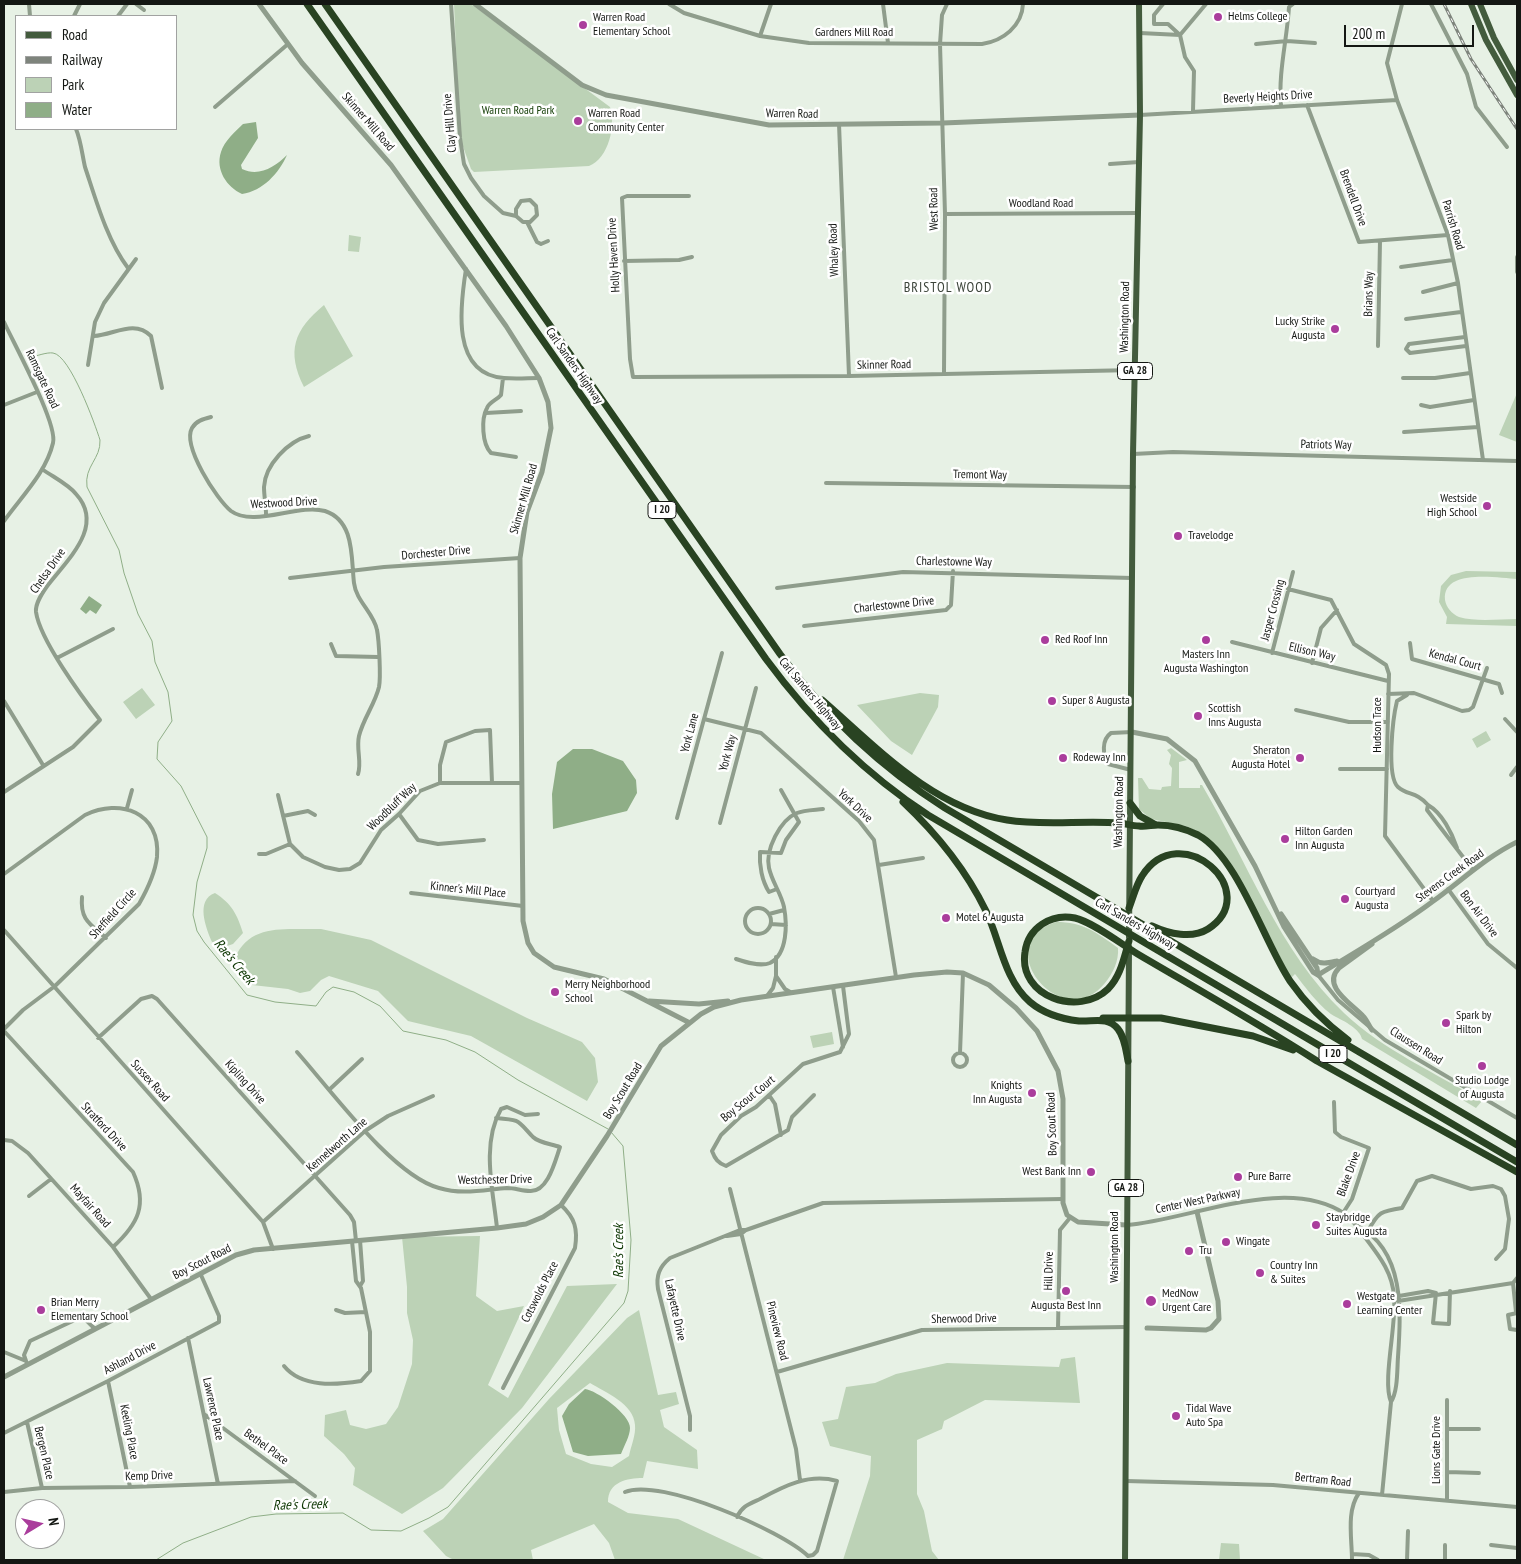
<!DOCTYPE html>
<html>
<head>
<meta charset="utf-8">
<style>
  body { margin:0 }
  #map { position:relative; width:1521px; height:1564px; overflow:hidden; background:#e7f1e5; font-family:"PT Sans Narrow",sans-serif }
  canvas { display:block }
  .frame { position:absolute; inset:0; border:5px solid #141713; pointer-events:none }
  .legend { position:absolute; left:15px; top:15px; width:162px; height:115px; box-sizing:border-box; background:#fff; border:1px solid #a1a2a1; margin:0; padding:6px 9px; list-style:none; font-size:15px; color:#141713 }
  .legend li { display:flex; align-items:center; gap:10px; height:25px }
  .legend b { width:25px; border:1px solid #a1a2a1 }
  .north { position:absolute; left:15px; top:1499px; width:50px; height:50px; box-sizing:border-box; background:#fff; border:1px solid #a1a2a1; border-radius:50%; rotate:81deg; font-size:14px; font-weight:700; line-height:20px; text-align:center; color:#141713 }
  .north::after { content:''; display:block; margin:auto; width:18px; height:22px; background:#aa3d9c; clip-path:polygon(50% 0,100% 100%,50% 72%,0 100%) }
  .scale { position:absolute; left:1344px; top:25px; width:130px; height:22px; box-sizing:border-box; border:2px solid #141713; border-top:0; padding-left:6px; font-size:15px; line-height:18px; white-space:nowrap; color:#141713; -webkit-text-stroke:4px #fff; paint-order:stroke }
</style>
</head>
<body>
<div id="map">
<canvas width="1521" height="1564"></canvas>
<div class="frame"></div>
<ul class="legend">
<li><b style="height:6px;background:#435b3d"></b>Road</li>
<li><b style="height:6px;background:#7e847c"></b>Railway</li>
<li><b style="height:14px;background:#bcd2b6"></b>Park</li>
<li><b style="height:14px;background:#8fae87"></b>Water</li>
</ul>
<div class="north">N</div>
<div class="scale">200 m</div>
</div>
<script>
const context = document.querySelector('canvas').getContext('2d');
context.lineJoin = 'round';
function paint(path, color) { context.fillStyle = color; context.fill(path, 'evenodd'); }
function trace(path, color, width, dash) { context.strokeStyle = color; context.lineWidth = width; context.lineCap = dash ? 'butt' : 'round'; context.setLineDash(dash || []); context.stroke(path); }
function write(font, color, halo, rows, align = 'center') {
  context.font = font + ' "PT Sans Narrow",sans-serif'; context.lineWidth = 5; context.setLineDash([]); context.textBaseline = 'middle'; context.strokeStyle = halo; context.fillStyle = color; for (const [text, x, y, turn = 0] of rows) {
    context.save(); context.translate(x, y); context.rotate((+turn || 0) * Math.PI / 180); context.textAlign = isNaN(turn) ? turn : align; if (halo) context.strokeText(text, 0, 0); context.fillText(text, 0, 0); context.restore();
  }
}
const green = new Path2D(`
  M454,4H471L610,107C616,125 609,158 589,166L474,172L471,169L460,138Z
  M349,235L361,237L359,252L348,251Z
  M324,305L353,356L304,387C286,351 294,330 324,305Z
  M1517,393V442L1499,435Z
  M1466,571L1517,572V579C1498,578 1442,568 1445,600C1446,607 1452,614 1459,617C1476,622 1500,619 1517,619V626L1446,624L1447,617L1439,602L1441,586L1451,575Z
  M142,688L155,705L136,719L123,702Z
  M920,693L939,695L938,707L912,755L891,741L857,705Z
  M1486,731L1491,740L1477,748L1472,739Z
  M1171,748L1187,760L1179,762V788H1200V785H1202C1247,861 1279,951 1344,1013C1383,1050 1436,1073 1482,1101L1476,1108L1362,1039C1360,1029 1344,1021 1336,1017C1322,1010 1305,987 1295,974L1292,977L1289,974L1232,865L1220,850L1197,831L1186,826L1151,819L1139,809L1138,778H1142L1149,789L1161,790L1162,787L1171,786L1172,768L1169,764L1171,755L1167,750Z
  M215,893C232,904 237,914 243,933L233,944L224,947L212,942C206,928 195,900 215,893Z
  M1056,922C1083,922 1096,932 1118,948C1119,961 1113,973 1105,983C1062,1036 987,944 1056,922Z
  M321,929L371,940L527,1018L582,1042L595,1058L598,1082L587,1101L471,1036L408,1021L378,991L329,976L321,980L310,991L300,993L288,989L252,985L242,974L235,958C250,922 288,930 321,929Z
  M832,1032L834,1044L813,1048L810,1036Z
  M480,1236L476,1296L497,1311L524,1306L488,1385L508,1398L567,1286L617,1284L522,1408L443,1488L402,1514L353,1485L355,1468L344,1454L324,1436L325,1415L346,1410L350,1425L366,1429L386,1424L398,1407L412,1364L413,1340L407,1313V1287L402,1237Z
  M639,1310L658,1395L676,1392L679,1404L660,1410L664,1427L697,1450L698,1469L647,1461L643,1478C627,1478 608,1482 608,1502L628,1513L678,1519L766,1560H615L609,1543L594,1524L531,1550L533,1560H454L446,1556L423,1531L443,1519L549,1399L627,1318ZM590,1383C605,1392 634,1404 635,1425C636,1435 631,1446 629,1456L612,1467L591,1464L566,1454L559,1430L557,1408Z
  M1075,1357L1080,1403L985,1400L944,1421L942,1429L917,1440V1494L924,1511L932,1551L939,1560H843L870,1476L871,1456L830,1446L822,1422L838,1419L846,1387L875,1383L896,1374L947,1363L1059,1367L1061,1359Z
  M1221,1543L1239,1544L1240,1560H1219Z`);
const water = new Path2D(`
  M256,122L258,138L241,165L242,169C259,177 275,167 287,155C279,173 263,191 242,194C227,187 215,170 221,152C224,141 236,131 243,124Z
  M89,596L102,605L96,614L90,610L86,614L80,609Z
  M573,749H592L623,761L636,780L637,793L627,811L553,829L552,794L557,762Z
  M585,1389C596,1390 631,1415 630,1428C630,1436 624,1446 621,1454L588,1456L573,1452L562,1416L569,1404Z`);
const stream = new Path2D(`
  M31,357C37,356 47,352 53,353C70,355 95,424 100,440C101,459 84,466 87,487L119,550L124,573L138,614L152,641L155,662L168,692L172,721L158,742L157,759L181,786L207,837V848L197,882L193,915L197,931L204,942L247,995L275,1002L316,1006L326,992L333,987L354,992L380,1006L403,1031L446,1040L475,1052L518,1080L608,1129
  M156,1560L183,1543L251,1517L276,1514L343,1513L371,1530L401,1531L429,1518L448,1507L624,1303L628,1291L631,1240L623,1146L611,1132`);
const minor = new Path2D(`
  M29,4L30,16
  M136,4L144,10
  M451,4L460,138L464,164L471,178L484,196L503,213L516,216L523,222H530L537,215L536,206L530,200L521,201L516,209V216
  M669,4L684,13L760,36L809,43L982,44C1003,41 1022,26 1023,4
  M883,4L888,43
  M1163,4L1154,15V24H1168L1180,35L1185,57L1194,71L1193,111
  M1402,4L1387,63L1397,100L1448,235L1458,283L1483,460
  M1431,4L1467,74L1476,107L1507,147
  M74,16L80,4
  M118,16L127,4
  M1140,33L1180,35
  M1180,35L1206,4
  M760,36L771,4
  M1256,44L1287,41L1315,43
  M1307,105L1359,242L1448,235
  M1281,106C1278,73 1287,40 1289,7L1293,4
  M215,107L288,44
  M1140,115L1397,100
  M839,124L849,376
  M76,129C81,141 82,154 85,167C96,200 107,240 128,268
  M1110,164L1139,162
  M689,196H627L622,198L630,359L633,377L849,376L1135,370
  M945,214L1138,213
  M527,222L537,242L541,244L548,241
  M1517,257V272
  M624,261L679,260L692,257
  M1401,267L1453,260
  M466,269C460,307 451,374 504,378C516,379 528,378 539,378
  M1423,292L1458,283
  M1406,319L1461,312
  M4,322C14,344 58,424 53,443C46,473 21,497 4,521
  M94,336C114,335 134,319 151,336L162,388
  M1465,337L1409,344L1406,349L1410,353L1466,346
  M1378,346L1380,241
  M88,365L95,322L104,303L136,259
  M944,373L945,214L940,44L942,15L947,4
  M503,378L501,395C497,400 489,402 487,408C481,419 482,444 491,453L516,457
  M1403,378H1435L1470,373
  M4,405L37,392
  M1421,405L1430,407L1474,400
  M486,413L521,411
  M211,417C203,419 196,421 192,428C182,446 217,500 231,511C254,528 298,503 325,511C355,521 351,558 354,583C356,601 374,613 377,630C379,640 381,677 379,687C375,704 363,719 359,736C356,749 362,762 358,774
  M1404,432L1478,427
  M1133,454L1173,452L1517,461
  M826,483L1134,487
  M266,514C266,505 264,496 264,487C265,465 288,441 309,436
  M290,578L384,567L520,558
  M777,588L903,572L1132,578
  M1288,589L1331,600L1354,644L1386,665L1389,674L1385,836L1433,901
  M804,626L946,610L951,605L953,571
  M1232,642L1388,681
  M1410,643L1412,659L1499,684L1502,693
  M331,644L336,656L378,657
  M1272,653L1293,572
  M57,658L113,629
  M1312,663L1321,628L1337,610
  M1388,694L1414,693L1462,711L1469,710L1473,707L1487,668
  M1407,695L1397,701C1393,717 1386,776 1398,787C1408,796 1416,791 1428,805L1427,810L1473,870
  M4,701L43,765
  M1296,710L1349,722H1388
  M704,719L761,733L859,821L874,840L896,977
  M1505,719L1517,732
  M1340,769H1387
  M1131,770L1108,764C1103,755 1101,740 1111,733L1132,732
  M1511,775L1517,767
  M440,783V765L446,742L475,731L490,730L492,783
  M4,792L73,747L100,720C82,697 40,640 36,612C35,603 43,592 48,585C68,559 105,526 76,494C68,484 53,477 42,469
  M278,795L290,844L303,857L325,867L339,870L350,869L360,863L381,830L399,814L420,791L440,783H521
  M1428,805C1442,813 1452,833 1457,848
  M127,808L132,790
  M399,814L418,840L438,844L484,840
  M283,816L308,811L315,815
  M677,818L722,653
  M720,823L756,688
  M259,854H266L290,844
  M879,865L923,858
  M4,874L85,815C120,798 161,812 157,857C155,874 147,890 139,904L55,986L23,1010L4,1029
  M777,889L769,892C762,881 759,865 760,852L781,853L786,840L799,822L781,790
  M1448,889L1488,944L1517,968
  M411,893L523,906
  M82,897C80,920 90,924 106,938
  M745 921a13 13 0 1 1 26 0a13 13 0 1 1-26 0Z
  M769,914L784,910
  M771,924L786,925
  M4,930L263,1222L273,1249
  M776,957V976
  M736,959C745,962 760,967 770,963C788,954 787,923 784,907C781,893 772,882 769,868C765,850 780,820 797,813C804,810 815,810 823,809
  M1318,975L1338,1000L1385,1040L1517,1118
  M833,987L843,1047
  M767,996L773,988L776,976L785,989L792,993
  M4,1031L133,1172C148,1205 138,1224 113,1247
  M98,1038L141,999L152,996L157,999L350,1215L354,1222L356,1241
  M297,1052C330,1089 393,1176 439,1188C462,1195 483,1190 507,1188C515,1188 522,1191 530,1191C548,1192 555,1161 560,1147C552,1144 539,1143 533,1137C517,1120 521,1120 496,1118
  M960,1053L963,973
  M953 1060a7 7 0 1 1 14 0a7 7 0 1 1-14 0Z
  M330,1089L362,1059
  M769,1095L775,1104L781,1135
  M814,1095L792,1117L788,1130L726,1166C718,1163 715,1159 712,1151L721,1135L741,1116L756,1107L803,1064L840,1052L849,1034L843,986
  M1334,1102L1335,1132L1341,1137L1369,1148L1352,1199L1343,1213
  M4,1140L12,1141L28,1153L113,1247L151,1299
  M730,1189L796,1449L800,1480
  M29,1196L51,1179
  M263,1222L365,1131L388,1116L433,1096
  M1127,1225C1190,1220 1287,1174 1345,1214C1354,1221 1360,1231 1367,1240C1380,1257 1393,1274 1394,1297C1397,1324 1382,1381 1391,1402
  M1358,1226C1405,1251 1401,1311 1398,1357C1397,1370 1398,1391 1391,1402L1382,1495
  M497,1228C493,1190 481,1144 501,1109L507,1107L525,1115L538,1114
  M746,1230L823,1203L1063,1199
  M1368,1231C1378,1212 1381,1211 1402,1208L1417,1181L1432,1176L1471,1189L1493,1186L1501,1189L1505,1196L1509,1219L1505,1249L1496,1259
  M360,1240L363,1281L360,1286
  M1513,1283L1516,1312
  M1436,1293L1433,1323L1449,1324L1450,1291
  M1399,1296L1428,1291L1436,1293
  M1398,1301L1513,1283L1517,1278
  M336,1310L345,1313L366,1312
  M1517,1313L1508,1315L1510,1329L1517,1330
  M1058,1328L1060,1230L1069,1219
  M188,1338L218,1484
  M4,1352L26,1361
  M27,1364L24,1355L30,1341L77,1319L86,1320L95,1329
  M284,1366C302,1388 336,1385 361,1381L370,1371V1332L361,1288L356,1281L352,1241
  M777,1372L922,1330L1126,1327
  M108,1381L130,1487
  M503,1388L575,1248C578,1229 575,1218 561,1205
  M1447,1400V1500
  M204,1414L315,1496
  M27,1422L42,1488
  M1448,1429H1479
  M690,1430V1416L658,1289C656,1276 659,1267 670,1258L740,1230H746L741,1234L727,1236
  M4,1433L108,1381L219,1322V1316L201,1275
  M1448,1472L1479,1473
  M1126,1481L1273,1485L1517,1507
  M4,1492L42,1488L130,1487L295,1481
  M625,1492C660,1477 782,1531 808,1556L813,1555L817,1551L837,1481C809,1473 784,1486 760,1499C749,1504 742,1506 737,1517
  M1491,1545L1517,1548
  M1352,1554L1369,1555L1378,1560
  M1352,1560C1352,1539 1346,1511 1359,1493
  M1407,1560L1408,1531
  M1445,1560V1545`);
const tertiary = new Path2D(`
  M259,4L302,63L391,165L506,326L539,378L548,402L551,428L542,472L527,512L520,558L523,921L528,943L534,953L554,967L604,979L688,1022
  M475,4L582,85L606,95L769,125L943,123L1140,115
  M1132,732L1167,739L1195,761L1255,866L1284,927L1313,972L1318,975
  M1281,914L1317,968L1318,975
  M1372,944L1339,968C1321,986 1352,1004 1363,1016C1367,1020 1369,1026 1372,1030
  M1313,959C1321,965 1328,963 1337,961
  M1318,975C1357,951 1396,929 1432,902C1460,882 1486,857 1517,842
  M649,1001L699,1004L728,1001
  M1147,1328L1206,1330L1211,1328L1219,1319L1218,1301L1197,1212
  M4,1377L236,1255L254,1250L497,1228L526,1224L543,1217L561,1205L607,1136L661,1046L701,1014L714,1007L741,1000L914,975L947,972L963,973L989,985L1016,1008L1037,1031L1058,1071L1063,1099V1203L1067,1215L1078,1222L1126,1225`);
const primary = new Path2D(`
  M1471,4L1486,40L1517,95
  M1480,4L1494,38L1517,80
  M1129,937L1133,454L1140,115L1139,4
  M1125,1560L1129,947`);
const motorway = new Path2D(`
  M307,4L766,659C811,720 864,773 928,815L1517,1162
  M325,4L780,654C826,716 880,767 945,808L1517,1145
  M822,700C876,747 932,808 1007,820C1044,826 1083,820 1120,823C1127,824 1133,826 1139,826C1145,827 1152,825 1158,825C1171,825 1186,829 1198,835C1238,857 1264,942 1290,981C1306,1004 1325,1023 1348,1040
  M903,802C936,833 966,870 986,911C1000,940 1004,980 1030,1002C1043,1013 1062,1019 1079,1021C1093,1022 1108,1016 1118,1029C1125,1038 1126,1051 1128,1061
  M1130,803L1140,816L1156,825
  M1129,908C1133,898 1136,885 1142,876C1180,816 1265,892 1208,929C1192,939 1169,934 1152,926
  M1129,941C1124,957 1121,976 1108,989C1079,1017 1018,997 1025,952C1028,928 1051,913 1075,918C1093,922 1124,946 1141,956C1199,990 1259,1024 1317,1061L1517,1172
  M1103,1018H1161L1253,1036L1293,1050`);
const rail = new Path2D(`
  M1444,4L1471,59L1517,129`);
const markers = [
  [1218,17,5,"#aa3d9c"],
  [583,25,5,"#aa3d9c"],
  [578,121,5,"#aa3d9c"],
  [1335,329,5,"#aa3d9c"],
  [1487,506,5,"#aa3d9c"],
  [1178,536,5,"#aa3d9c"],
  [1045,640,5,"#aa3d9c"],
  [1206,640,5,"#aa3d9c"],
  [1052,701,5,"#aa3d9c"],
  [1198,716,5,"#aa3d9c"],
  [1063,758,5,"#aa3d9c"],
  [1300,758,5,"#aa3d9c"],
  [1285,839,5,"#aa3d9c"],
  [1345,899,5,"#aa3d9c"],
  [946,918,5,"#aa3d9c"],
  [555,992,5,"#aa3d9c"],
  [1446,1023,5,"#aa3d9c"],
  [1482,1066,5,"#aa3d9c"],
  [1032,1093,5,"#aa3d9c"],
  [1091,1172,5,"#aa3d9c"],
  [1238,1177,5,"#aa3d9c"],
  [1316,1225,5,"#aa3d9c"],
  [1226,1242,5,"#aa3d9c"],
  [1189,1251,5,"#aa3d9c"],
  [1260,1273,5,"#aa3d9c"],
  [1066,1291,5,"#aa3d9c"],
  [1151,1301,6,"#aa3d9c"],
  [1347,1304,5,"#aa3d9c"],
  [41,1310,5,"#aa3d9c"],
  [1176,1416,5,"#aa3d9c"]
];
const shields = [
  [1135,371,35],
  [662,510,28],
  [1333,1054,28],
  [1126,1188,35]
];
const shieldNames = [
  ["GA 28",1135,371],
  ["I 20",662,510],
  ["I 20",1333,1054],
  ["GA 28",1126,1188]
];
const poiNames = [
  ["Helms College",1228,17],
  ["Warren Road",593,18],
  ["Elementary School",593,32],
  ["Warren Road",588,114],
  ["Community Center",588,128],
  ["Lucky Strike",1325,322,"right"],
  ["Augusta",1325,336,"right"],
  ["Westside",1477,499,"right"],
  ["High School",1477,513,"right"],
  ["Travelodge",1188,536],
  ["Red Roof Inn",1055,640],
  ["Masters Inn",1206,655,"center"],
  ["Augusta Washington",1206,669,"center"],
  ["Super 8 Augusta",1062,701],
  ["Scottish",1208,709],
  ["Inns Augusta",1208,723],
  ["Sheraton",1290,751,"right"],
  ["Augusta Hotel",1290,765,"right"],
  ["Rodeway Inn",1073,758],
  ["Hilton Garden",1295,832],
  ["Inn Augusta",1295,846],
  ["Courtyard",1355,892],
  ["Augusta",1355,906],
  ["Motel 6 Augusta",956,918],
  ["Merry Neighborhood",565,985],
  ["School",565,999],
  ["Spark by",1456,1016],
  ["Hilton",1456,1030],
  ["Studio Lodge",1482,1081,"center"],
  ["of Augusta",1482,1095,"center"],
  ["Knights",1022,1086,"right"],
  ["Inn Augusta",1022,1100,"right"],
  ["West Bank Inn",1081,1172,"right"],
  ["Pure Barre",1248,1177],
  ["Staybridge",1326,1218],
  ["Suites Augusta",1326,1232],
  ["Wingate",1236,1242],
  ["Tru",1199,1251],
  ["Country Inn",1270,1266],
  ["& Suites",1270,1280],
  ["MedNow",1162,1294],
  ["Urgent Care",1162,1308],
  ["Westgate",1357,1297],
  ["Learning Center",1357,1311],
  ["Brian Merry",51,1303],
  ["Elementary School",51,1317],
  ["Augusta Best Inn",1066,1306,"center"],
  ["Tidal Wave",1186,1409],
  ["Auto Spa",1186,1423]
];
const streetNames = [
  ["Gardners Mill Road",854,33],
  ["Beverly Heights Drive",1268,97,-3],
  ["Warren Road",792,114,1],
  ["Skinner Mill Road",368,122,49],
  ["Clay Hill Drive",450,123,-95],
  ["Brendell Drive",1353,198,70],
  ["Woodland Road",1041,204],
  ["West Road",934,209,-91],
  ["Parrish Road",1453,225,73],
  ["Whaley Road",834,250,-92],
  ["Holly Haven Drive",614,255,-93],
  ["Brians Way",1369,294,-89],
  ["Washington Road",1125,317,-89],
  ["Skinner Road",884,365,-1],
  ["Carl Sanders Highway",574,366,55],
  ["Ramsgate Road",42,379,65],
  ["Patriots Way",1326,445,1],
  ["Tremont Way",980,475,1],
  ["Skinner Mill Road",524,499,-74],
  ["Westwood Drive",284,503,-3],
  ["Dorchester Drive",436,553,-5],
  ["Charlestowne Way",954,562,1],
  ["Chelsa Drive",48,571,-55],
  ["Charlestowne Drive",894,605,-6],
  ["Jasper Crossing",1273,610,-75],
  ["Ellison Way",1312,652,13],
  ["Kendal Court",1455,660,15],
  ["Carl Sanders Highway",810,694,50],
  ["Hudson Trace",1378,725,-90],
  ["York Lane",690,733,-75],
  ["York Way",728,753,-75],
  ["York Drive",855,806,43],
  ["Woodbluff Way",392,807,-44],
  ["Washington Road",1119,812,-89],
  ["Stevens Creek Road",1450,876,-36],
  ["Kinner's Mill Place",468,890,6],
  ["Sheffield Circle",113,914,-48],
  ["Bon Air Drive",1479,914,53],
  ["Carl Sanders Highway",1135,924,30],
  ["Claussen Road",1416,1046,32],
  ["Sussex Road",150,1081,48],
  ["Kipling Drive",245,1082,48],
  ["Boy Scout Road",623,1091,-59],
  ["Boy Scout Court",748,1099,-39],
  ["Boy Scout Road",1052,1124,-92],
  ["Stratford Drive",104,1127,47],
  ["Kennelworth Lane",337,1145,-41],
  ["Blake Drive",1349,1174,-70],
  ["Westchester Drive",495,1180,-1],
  ["Center West Parkway",1198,1201,-12],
  ["Mayfair Road",90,1206,48],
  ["Washington Road",1115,1247,-90],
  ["Boy Scout Road",202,1262,-27],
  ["Hill Drive",1049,1271,-89],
  ["Cotswolds Place",540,1292,-63],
  ["Lafayette Drive",675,1310,78],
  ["Sherwood Drive",964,1319,-1],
  ["Pineview Road",777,1331,76],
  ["Ashland Drive",130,1358,-28],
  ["Lawrence Place",213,1409,78],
  ["Keeling Place",129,1432,79],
  ["Bethel Place",266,1447,36],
  ["Lions Gate Drive",1437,1450,-90],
  ["Bergen Place",44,1453,77],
  ["Kemp Drive",149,1476,-2],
  ["Bertram Road",1323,1480,6]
];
const parkNames = [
  ["Warren Road Park",518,111]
];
const neighbourhoodNames = [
  ["BRISTOL WOOD",948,288]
];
const waterNames = [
  ["Rae's Creek",234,962,50],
  ["Rae's Creek",619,1251,-90],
  ["Rae's Creek",300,1505,-2]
];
paint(green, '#bcd2b6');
paint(water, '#8fae87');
trace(stream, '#8fae87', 1);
trace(minor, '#8f9d8c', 4);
trace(tertiary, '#8f9d8c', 5);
trace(primary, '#435b3d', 6);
trace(motorway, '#294322', 7);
trace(rail, '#7e847c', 3);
trace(rail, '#fff', 1, [4]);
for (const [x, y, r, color] of markers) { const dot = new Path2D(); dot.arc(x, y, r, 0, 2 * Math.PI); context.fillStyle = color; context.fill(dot); trace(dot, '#fff', 2); }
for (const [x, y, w] of shields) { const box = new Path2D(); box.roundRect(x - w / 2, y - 8.5, w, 17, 4); context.fillStyle = '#fff'; context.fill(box); trace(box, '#141713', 1); }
write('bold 11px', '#141713', null, shieldNames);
write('12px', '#141713', '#fff', poiNames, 'left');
write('12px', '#141713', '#fff', streetNames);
write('12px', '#113b03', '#fff', parkNames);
context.letterSpacing = '1px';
write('14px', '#3b4339', '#fff', neighbourhoodNames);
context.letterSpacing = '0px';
write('italic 14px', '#0b3500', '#fff', waterNames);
</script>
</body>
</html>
